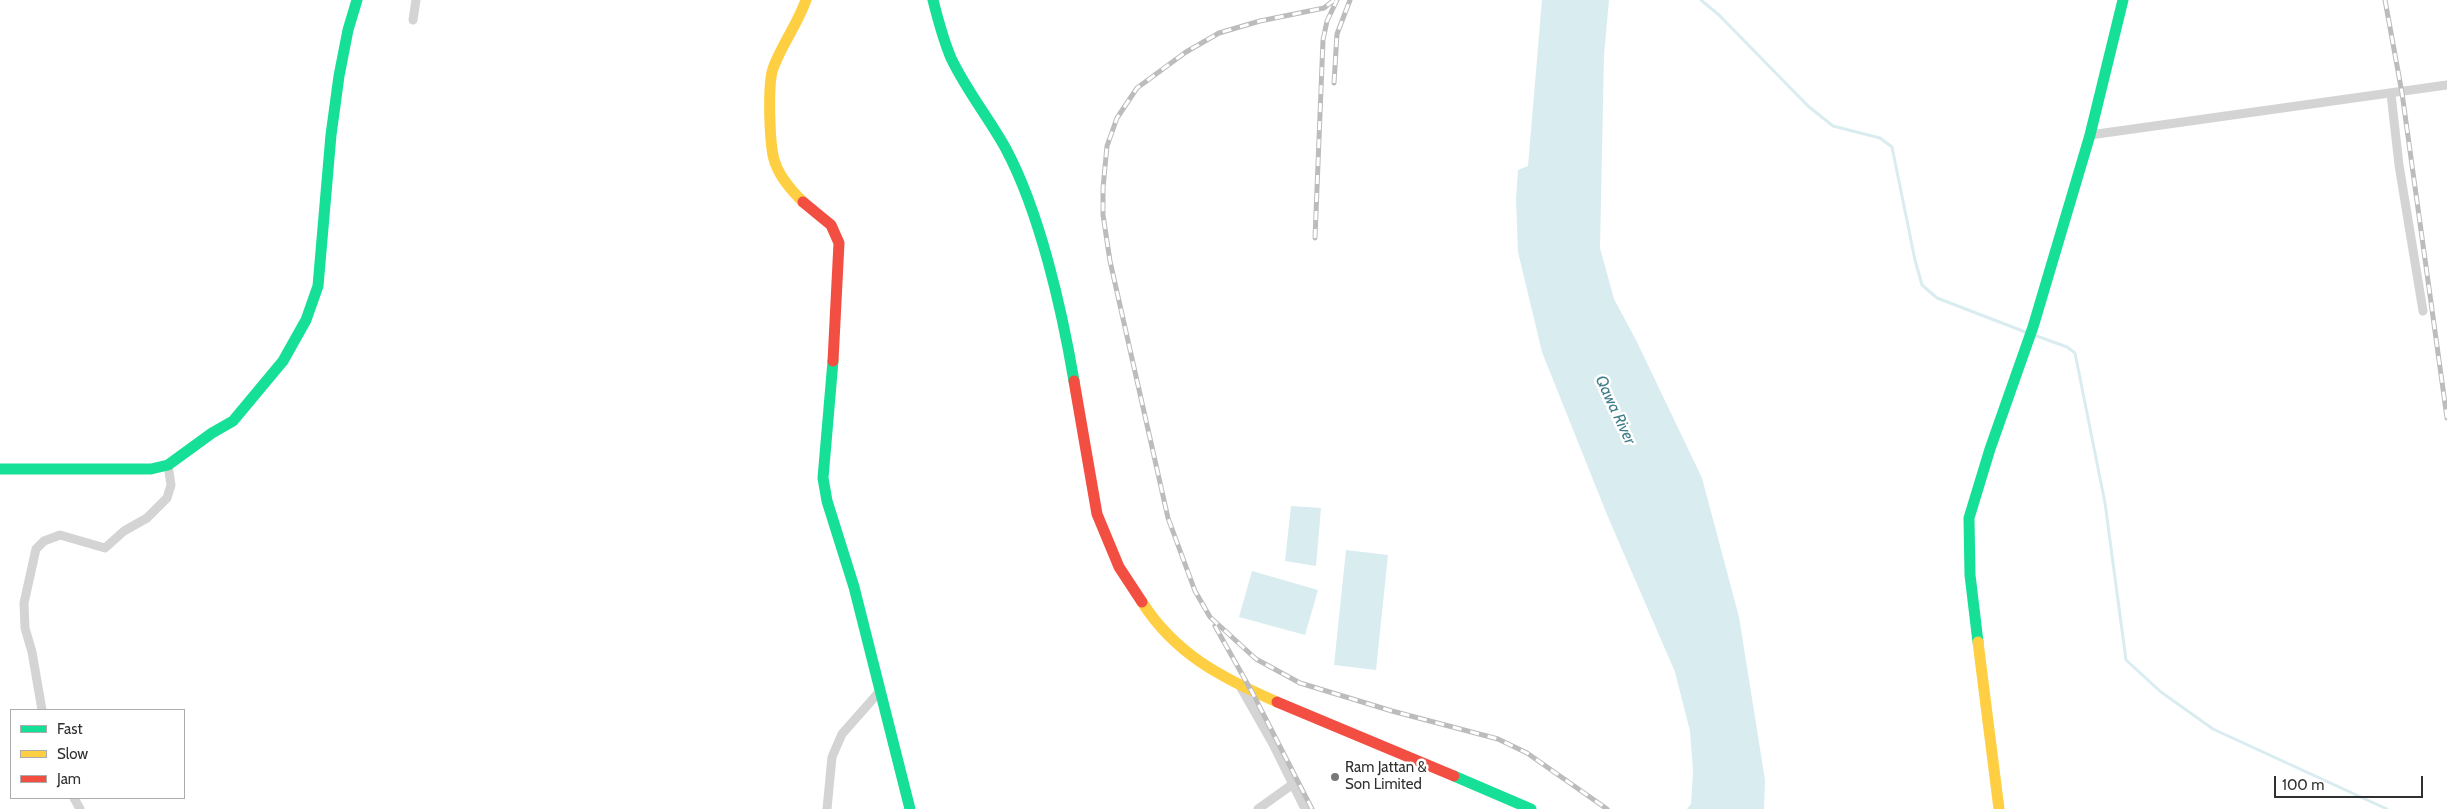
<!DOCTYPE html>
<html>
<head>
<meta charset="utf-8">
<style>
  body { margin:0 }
  #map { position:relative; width:2447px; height:809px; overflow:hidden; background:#fff; font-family:Cabin,sans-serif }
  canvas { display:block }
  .legend { position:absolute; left:10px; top:709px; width:175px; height:90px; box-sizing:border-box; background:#fff; border:1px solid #acacac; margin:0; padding:6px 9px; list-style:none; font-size:15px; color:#303030 }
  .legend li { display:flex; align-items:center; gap:10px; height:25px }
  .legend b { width:25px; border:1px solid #acacac }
  .scale { position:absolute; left:2274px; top:776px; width:149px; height:22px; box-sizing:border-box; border:2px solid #303030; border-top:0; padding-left:6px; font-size:15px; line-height:18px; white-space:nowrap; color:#303030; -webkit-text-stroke:4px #fff; paint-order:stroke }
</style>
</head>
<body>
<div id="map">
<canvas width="2447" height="809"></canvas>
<ul class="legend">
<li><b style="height:6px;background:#16e098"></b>Fast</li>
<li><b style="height:6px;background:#ffcf43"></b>Slow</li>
<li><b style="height:6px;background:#f24e42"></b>Jam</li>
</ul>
<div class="scale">100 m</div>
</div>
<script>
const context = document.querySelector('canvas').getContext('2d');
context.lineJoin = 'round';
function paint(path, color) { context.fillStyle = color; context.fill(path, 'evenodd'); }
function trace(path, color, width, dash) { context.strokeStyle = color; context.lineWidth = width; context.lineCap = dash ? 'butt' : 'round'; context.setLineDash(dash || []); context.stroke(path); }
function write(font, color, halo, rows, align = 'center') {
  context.font = font + ' Cabin,sans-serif'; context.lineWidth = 5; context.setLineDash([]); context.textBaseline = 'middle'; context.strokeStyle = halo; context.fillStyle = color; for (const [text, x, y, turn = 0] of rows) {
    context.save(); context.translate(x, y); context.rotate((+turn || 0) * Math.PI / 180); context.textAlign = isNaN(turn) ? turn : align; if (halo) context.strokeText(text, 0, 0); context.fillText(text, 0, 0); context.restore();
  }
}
const water = new Path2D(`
  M1542,0H1609L1604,55L1600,248L1614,299L1637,342L1702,478L1739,617L1765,780L1764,809H1687L1691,804L1693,771L1690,731L1675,672L1608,517L1542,352L1518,252L1516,199L1518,170L1528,166Z
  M1291,506L1321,508L1316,566L1285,561Z
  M1346,550L1388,555L1376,670L1334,665Z
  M1252,571L1318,590L1305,635L1239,617Z`);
const stream = new Path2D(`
  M1701,0L1719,15L1808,106L1833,126L1880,138L1892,147L1915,260L1922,285L1937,298L2028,333
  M2034,335L2067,347L2075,353L2105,503L2126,660L2161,692L2213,729L2387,809`);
const street = new Path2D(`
  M413,20L416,0
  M2391,94L2399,165L2423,311
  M2090,135L2447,85
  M1240,686L1273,744L1305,809
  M42,710L32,652L25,628L24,603L36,549L44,541L60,535L105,548L124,531L147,518L167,498L171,485L168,465
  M74,798L80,809
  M827,809L832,757L842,734L880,691
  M1258,809L1293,784`);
const fast = new Path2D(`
  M933,0C938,20 943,39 951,58C966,90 989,118 1006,149C1040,213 1062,310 1074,381
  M833,361L823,478L827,501L854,587L910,809
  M0,469H151L168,465L212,433L233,421L283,361L306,320L318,286L331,135L339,76L348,30L357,0
  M1978,642L1970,575L1969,518L1990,449L2033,327L2090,135L2123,0
  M1454,776L1531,809`);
const slow = new Path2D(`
  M803,202C793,192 781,179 776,165C769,151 767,80 774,66C783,43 798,23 806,0
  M1142,602C1175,654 1222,678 1277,702
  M1978,642L1999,809`);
const jam = new Path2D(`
  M803,202L831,225L839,243L833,361
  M1074,381L1097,514L1119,567L1142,602
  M1277,702L1454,776`);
const rail = new Path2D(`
  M1334,0L1324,8L1260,21L1219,33L1186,52L1137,88L1117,118L1107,146L1103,188V215L1110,261L1168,518L1195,591L1210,617L1256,659L1300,683L1392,711L1498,739L1527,753L1607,809
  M2385,0L2402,93L2447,418
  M1334,83L1337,34L1350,0
  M1315,238L1323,40L1327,21L1337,0
  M1215,626L1252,692L1312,809`);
const markers = [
  [1335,777,5,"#787878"]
];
const poiNames = [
  ["Ram Jattan &",1345,768],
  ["Son Limited",1345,785]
];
const waterNames = [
  ["Qawa River",1615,410,65]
];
paint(water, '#d9ecf0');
trace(stream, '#d9ecf0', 3);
trace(street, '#d4d4d4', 9);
trace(fast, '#16e098', 11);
trace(slow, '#ffcf43', 11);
trace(jam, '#f24e42', 11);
trace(rail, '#bcbcbc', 5);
trace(rail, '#fff', 3, [9]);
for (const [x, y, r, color] of markers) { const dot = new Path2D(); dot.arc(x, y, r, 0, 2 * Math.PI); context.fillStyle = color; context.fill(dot); trace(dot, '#fff', 2); }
write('15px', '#303030', '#fff', poiNames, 'left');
write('italic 16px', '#3f7e89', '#fff', waterNames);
</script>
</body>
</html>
